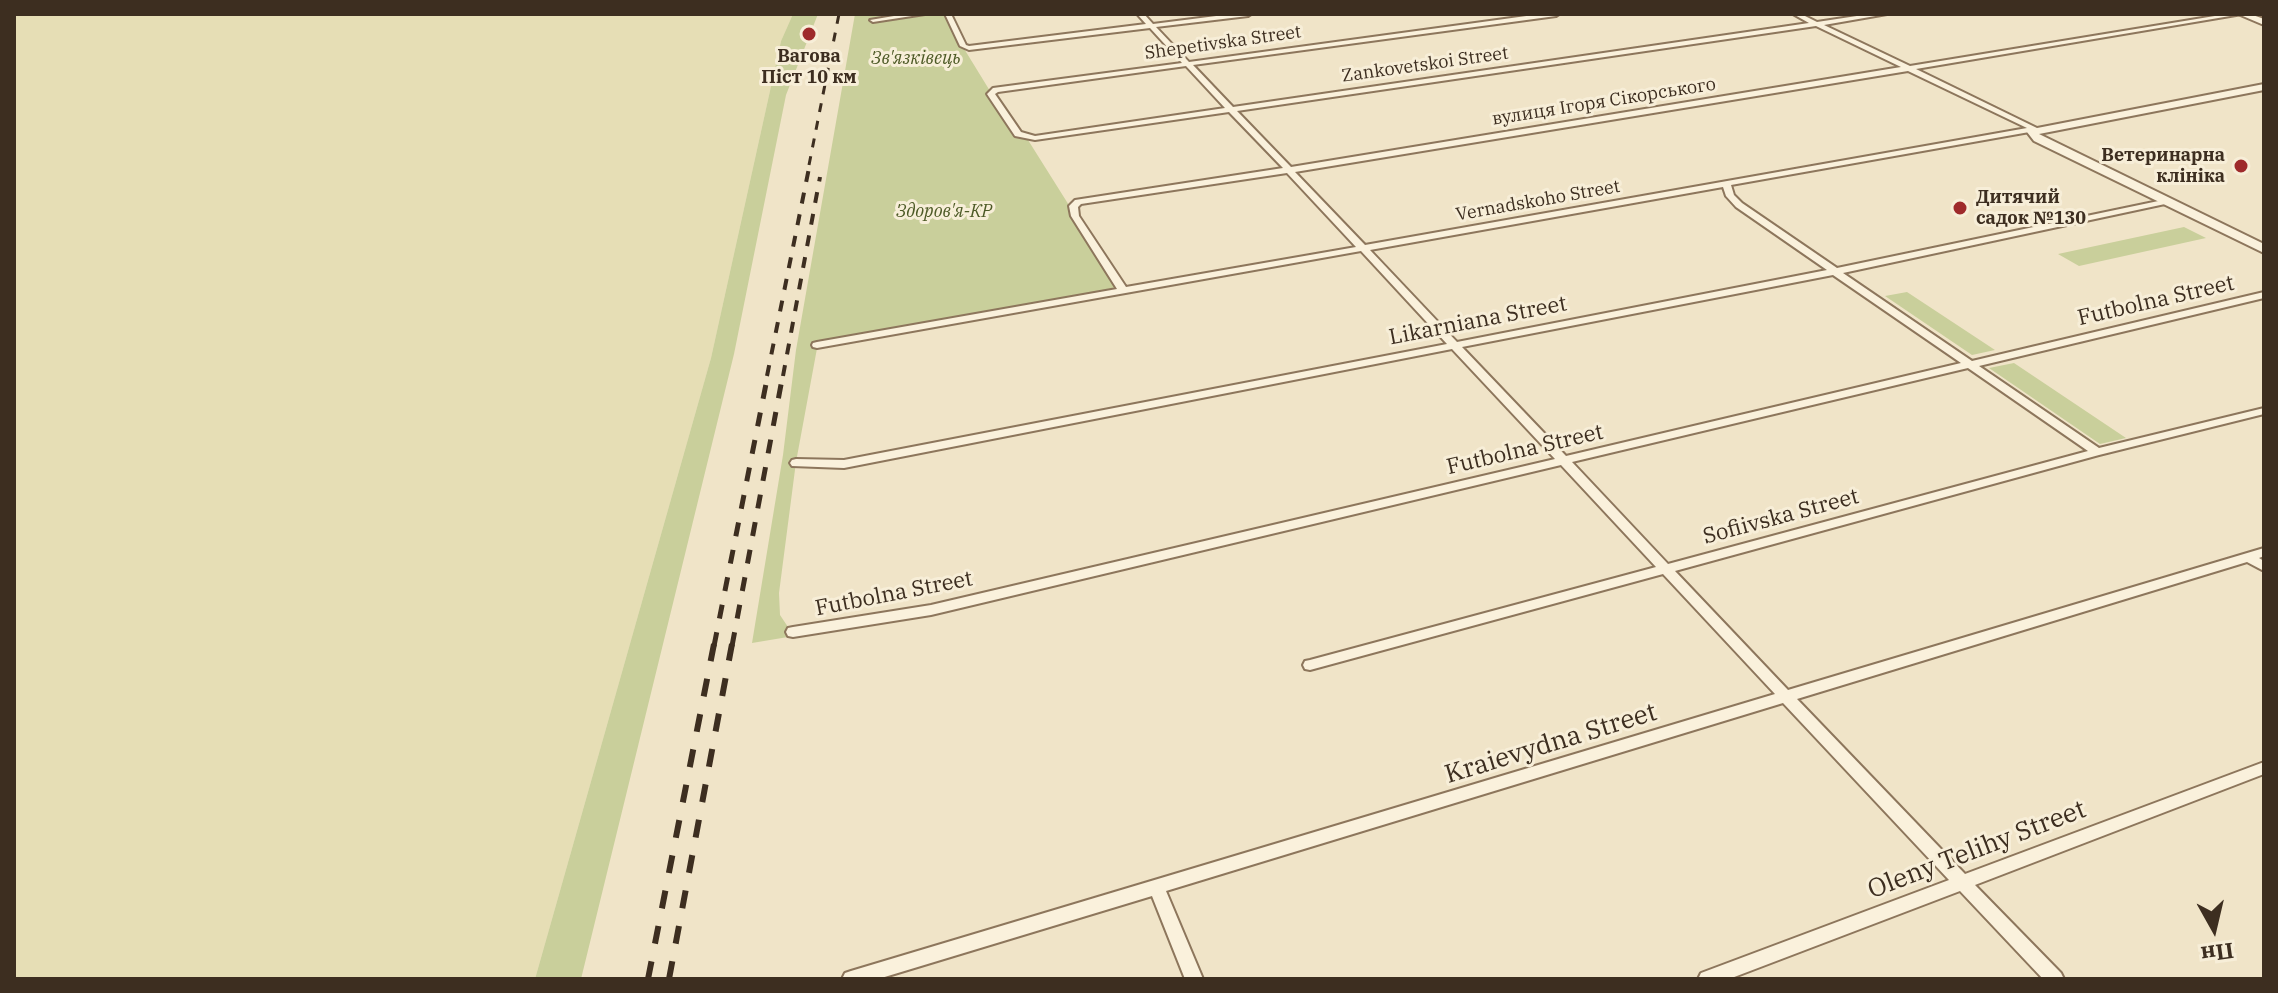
<!DOCTYPE html>
<html>
<head>
<meta charset="utf-8">
<style>
  body { margin:0 }
  #map { position:relative; width:2278px; height:993px; overflow:hidden; background:#f0e4c8; font-family:"IBM Plex Serif",serif }
  canvas { display:block }
  .frame { position:absolute; inset:0; border:16px solid #3d2e20; pointer-events:none }
  .north { position:absolute; left:2174px; top:889px; width:80px; height:80px; -webkit-text-stroke:6px #f7eed8; paint-order:stroke; rotate:172deg; font-size:22px; font-weight:700; line-height:32px; text-align:center; color:#3d2e20 }
  .north::after { content:''; display:block; margin:auto; width:28px; height:36px; background:#3d2e20; clip-path:polygon(50% 0,100% 100%,50% 72%,0 100%) }
</style>
</head>
<body>
<div id="map">
<canvas width="2278" height="993"></canvas>
<div class="frame"></div>
<div class="north">Пн</div>
</div>
<script>
const context = document.querySelector('canvas').getContext('2d');
context.lineJoin = 'round';
function paint(path, color) { context.fillStyle = color; context.fill(path, 'evenodd'); }
function trace(path, color, width, dash) { context.strokeStyle = color; context.lineWidth = width; context.lineCap = dash ? 'butt' : 'round'; context.setLineDash(dash || []); context.stroke(path); }
function write(font, color, halo, rows, align = 'center') {
  context.font = font + ' "IBM Plex Serif",serif'; context.lineWidth = 6; context.setLineDash([]); context.textBaseline = 'middle'; context.strokeStyle = halo; context.fillStyle = color; for (const [text, x, y, turn = 0] of rows) {
    context.save(); context.translate(x, y); context.rotate((+turn || 0) * Math.PI / 180); context.textAlign = isNaN(turn) ? turn : align; if (halo) context.strokeText(text, 0, 0); context.fillText(text, 0, 0); context.restore();
  }
}
const farmland = new Path2D(`
  M14,14H793L781,41L711,358L535,979H14Z`);
const green = new Path2D(`
  M793,14H818L786,95L734,354L581,979H535L711,358L781,41Z
  M855,14H947L963,47L1017,135L1028,140L1121,288L818,343L796,462L779,593L780,615L794,636L752,643L783,455L796,350Z
  M2184,227L2206,238L2079,266L2058,254Z
  M1907,292L1995,350L1972,355L1885,296Z
  M2014,363L2126,438L2100,444L1989,368Z`);
const minor = new Path2D(`
  M906,14H925L873,22L870,20Z
  M945,14H951L966,45L969,46L1146,24L1137,14H1144L1153,24L1232,14H1251L1248,16L1156,27L1189,62L1541,14H1559L1556,16L1193,65L1233,107L1809,23L1793,14H1801L1817,22L1870,14H1887L1824,25L1910,66L2227,14H2242L1916,69L2039,129L2035,131L1731,185L1734,195L1742,203L1837,268L2168,199V203L2165,204L1843,273L1972,361L2264,292V298L1979,366L2099,448L2264,408V414L2099,455L1675,571L1788,690L2264,548V556L2259,558L2264,561V571L2247,562L1797,699L1965,874L2264,762V774L1975,885L2061,973L2064,979H2043L1960,891L1729,979H1698L1701,973L1949,880L1783,703L1166,891L1203,979H1185L1152,896L878,979H842L845,973L851,971L1775,694L1663,574L1310,670L1305,669L1303,665L1305,661L1310,660L1656,567L1561,465L931,615L793,637L788,636L786,632L788,628L793,627L931,605L1555,459L1452,349L844,468L792,466L790,463L792,460L796,459L844,460L1447,344L1361,251L817,348L813,347L812,345L813,343L817,342L1117,289L1071,216L1069,206L1075,200L1283,168L1229,112L1035,140L1015,136L987,94L993,88L1182,63L1150,28L969,50L960,46ZM1816,26L1901,67L1291,167L1237,111ZM1186,66L1225,108L1035,136L1021,132L995,94L998,92ZM1908,71L2027,128L1365,245L1295,172ZM1287,173L1356,247L1126,287L1079,216L1078,207L1081,204ZM1723,187L1726,196L1736,207L1827,270L1457,342L1370,250ZM1833,275L1961,363L1566,456L1462,347ZM1968,368L2088,451L1668,564L1572,462Z`);
const tertiary = new Path2D(`
  M2238,14H2250L2264,19V25Z
  M2264,84V90L2039,134L2264,244V253L2034,141L2027,132L2032,129Z`);
const railFar3 = new Path2D(`
  M809,165L839,14`);
const railFar2 = new Path2D(`
  M767,376L810,163
  M783,376L820,177`);
const railFar1 = new Path2D(`
  M714,646L768,374
  M732,646L783,374`);
const rail = new Path2D(`
  M648,979L714,644
  M669,979L732,644`);
const markers = [
  [809,34,8,"#9e2a2b"],
  [2241,166,8,"#9e2a2b"],
  [1960,208,8,"#9e2a2b"]
];
const farStreetnames = [
  ["Shepetivska Street",1223,43,-8],
  ["Zankovetskoi Street",1425,65,-8],
  ["вулиця Ігоря Сікорського",1604,102,-9],
  ["Vernadskoho Street",1538,201,-10]
];
const farPoinames = [
  ["Вагова",809,57],
  ["Піст 10 км",809,78],
  ["Ветеринарна",2225,156,"right"],
  ["клініка",2225,177,"right"],
  ["Дитячий",1976,198,"left"],
  ["садок №130",1976,219,"left"]
];
const farParknames = [
  ["Зв'язківець",916,59],
  ["Здоров'я-КР",944,212]
];
const streetNames = [
  ["Futbolna Street",2156,301,-13],
  ["Likarniana Street",1478,321,-11],
  ["Futbolna Street",1525,450,-13],
  ["Sofiivska Street",1781,517,-15],
  ["Futbolna Street",894,594,-11]
];
const nearStreetnames = [
  ["Kraievydna Street",1551,744,-17],
  ["Oleny Telihy Street",1977,850,-21]
];
paint(farmland, '#e6deb5');
paint(green, '#c9cf9b');
trace(minor, '#8d765c', 4);
trace(tertiary, '#8d765c', 4);
paint(minor, '#faf1dc');
paint(tertiary, '#faf1dc');
trace(railFar3, '#3d2e20', 3, [9, 9]);
trace(railFar2, '#3d2e20', 4, [11, 11]);
trace(railFar1, '#3d2e20', 5, [14, 14]);
trace(rail, '#3d2e20', 6, [18, 18]);
for (const [x, y, r, color] of markers) { const dot = new Path2D(); dot.arc(x, y, r, 0, 2 * Math.PI); context.fillStyle = color; context.fill(dot); trace(dot, '#f7eed8', 3); }
write('18px', '#3d2e20', '#f7eed8', farStreetnames);
write('bold 18px', '#3d2e20', '#f7eed8', farPoinames);
write('italic 18px', '#4d5a26', '#f7eed8', farParknames);
write('22px', '#3d2e20', '#f7eed8', streetNames);
write('26px', '#3d2e20', '#f7eed8', nearStreetnames);
</script>
</body>
</html>
